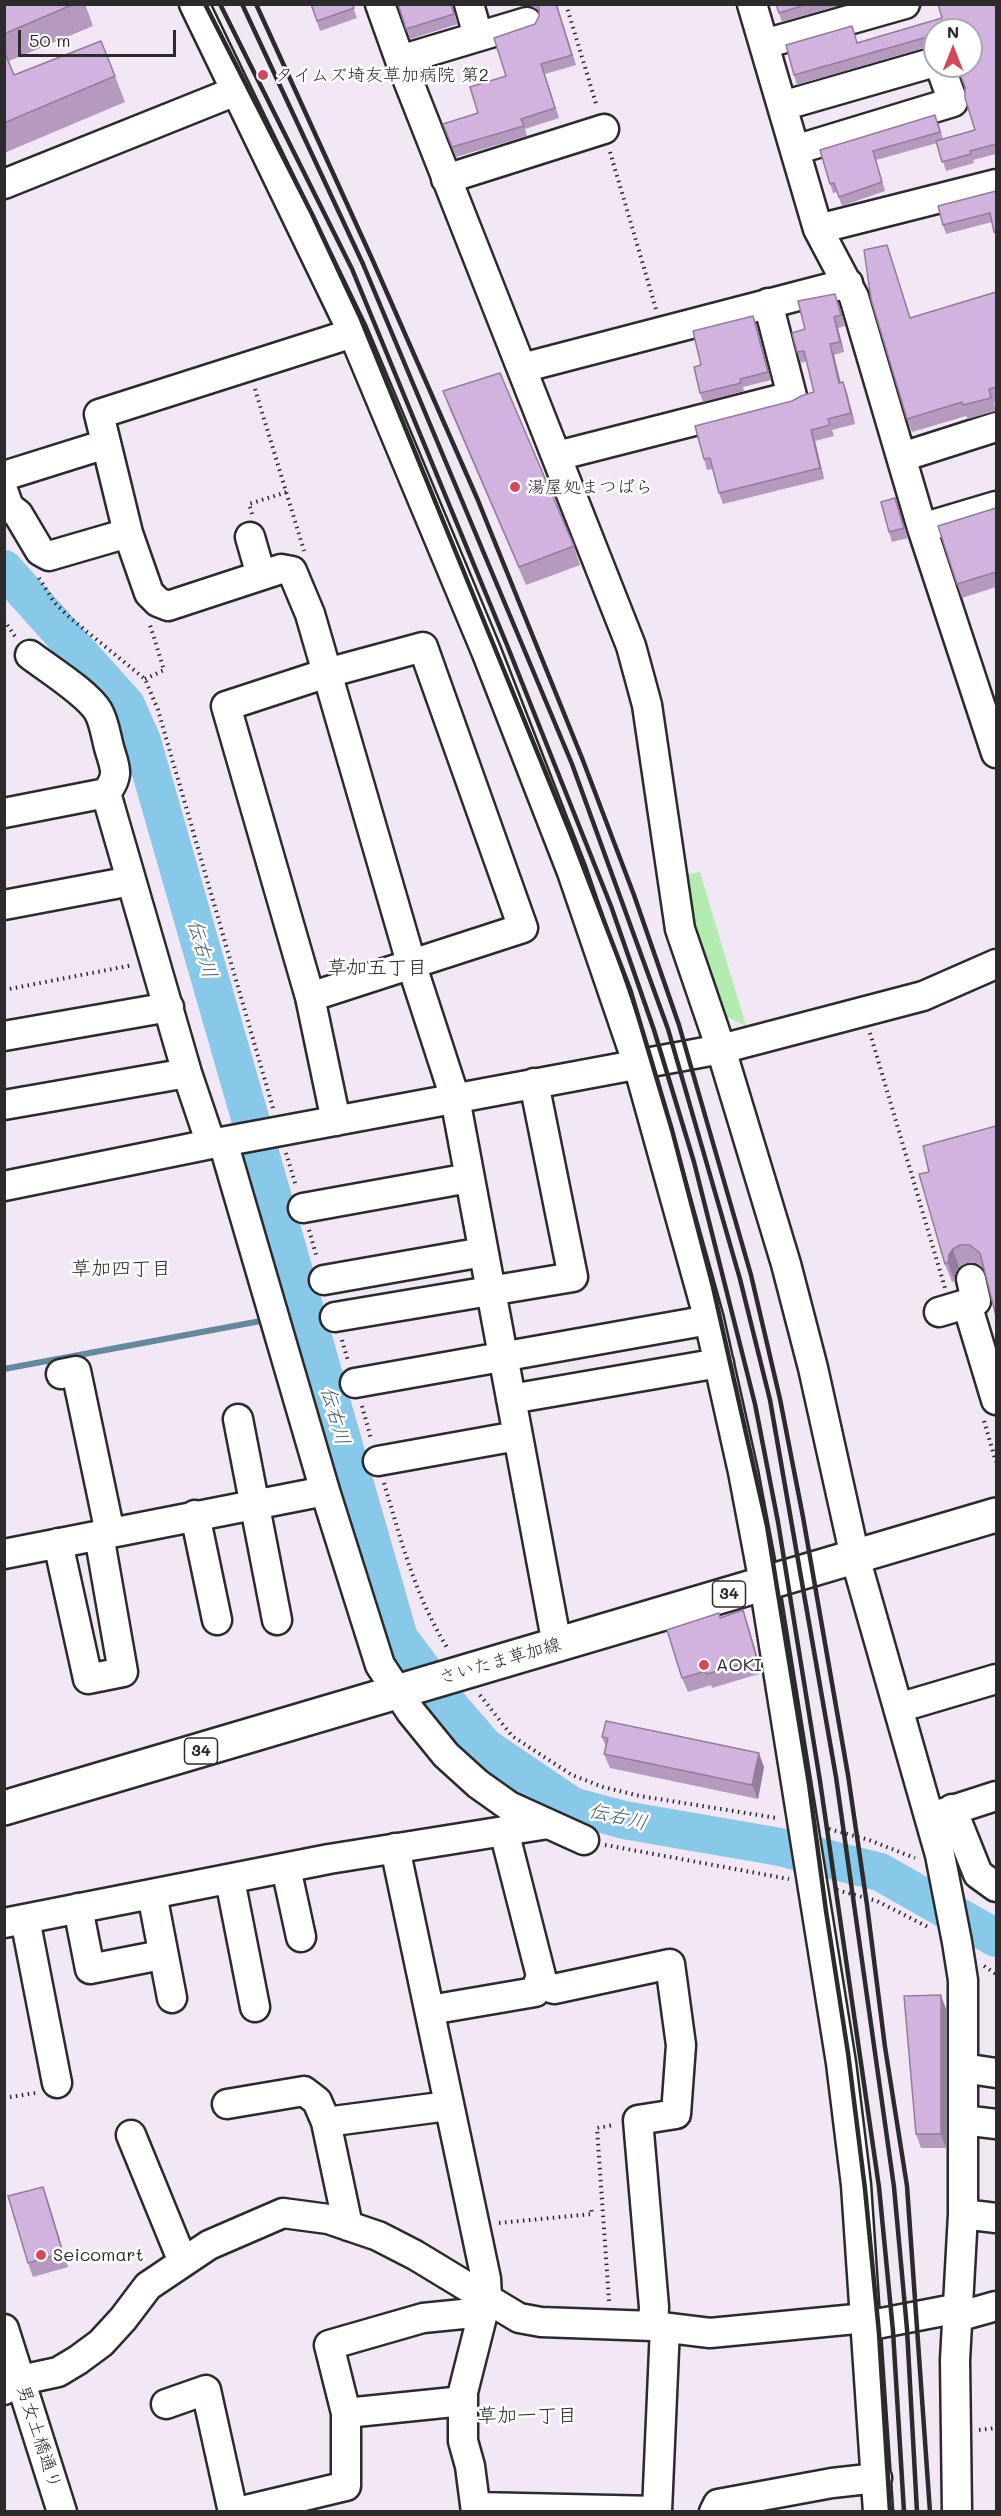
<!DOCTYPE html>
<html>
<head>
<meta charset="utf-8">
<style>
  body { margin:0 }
  #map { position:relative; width:1001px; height:2516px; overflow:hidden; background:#f2e8f5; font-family:Mali,sans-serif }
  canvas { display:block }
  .frame { position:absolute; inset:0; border:6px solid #2b2b2b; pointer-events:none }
  .north { position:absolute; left:923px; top:18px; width:60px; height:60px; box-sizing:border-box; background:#fff; border:2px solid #aaa; border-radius:50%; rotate:0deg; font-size:16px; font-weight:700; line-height:24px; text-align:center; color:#2b2b2b }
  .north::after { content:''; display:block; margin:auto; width:21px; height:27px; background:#d1495b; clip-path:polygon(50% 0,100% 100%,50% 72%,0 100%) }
  .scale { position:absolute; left:18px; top:30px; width:158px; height:27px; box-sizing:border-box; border:3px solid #2b2b2b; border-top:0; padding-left:8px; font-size:18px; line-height:21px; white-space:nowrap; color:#2b2b2b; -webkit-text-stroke:4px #fff; paint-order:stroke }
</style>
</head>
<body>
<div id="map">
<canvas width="1001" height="2516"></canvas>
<div class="frame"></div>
<div class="north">N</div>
<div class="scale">50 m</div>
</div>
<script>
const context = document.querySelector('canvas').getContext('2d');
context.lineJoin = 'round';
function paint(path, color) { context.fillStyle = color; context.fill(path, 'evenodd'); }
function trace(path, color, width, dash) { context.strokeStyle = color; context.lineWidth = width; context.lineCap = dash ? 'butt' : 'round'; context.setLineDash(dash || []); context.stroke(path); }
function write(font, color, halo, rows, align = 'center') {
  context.font = font + ' Mali,"Klee One",sans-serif'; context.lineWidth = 5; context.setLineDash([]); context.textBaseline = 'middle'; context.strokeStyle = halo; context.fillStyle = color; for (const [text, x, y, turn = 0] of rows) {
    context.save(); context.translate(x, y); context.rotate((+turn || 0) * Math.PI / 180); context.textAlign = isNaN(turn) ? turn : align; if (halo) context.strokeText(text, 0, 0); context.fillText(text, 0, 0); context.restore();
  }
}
const green = new Path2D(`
  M700,872L746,1026L717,1012L698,955L683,875Z`);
const stream = new Path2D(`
  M282,1317L307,1313
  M4,1369L266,1320`);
const river = new Path2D(`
  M4,569L126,705L142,741L399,1638L452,1709L485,1747L572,1806L624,1820L780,1847L880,1872L996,1938`);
const path = new Path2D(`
  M566,4L597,107
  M610,152L656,309
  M255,389L304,551
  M252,514L249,504L287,492
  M39,578L54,602L69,617L145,679L158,710L273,1108
  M4,620L16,638
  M145,679L164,670L150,625
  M4,990L133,965
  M870,1033L945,1288
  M286,1153L296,1186
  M309,1230L317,1258
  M342,1340L348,1361
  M362,1406L371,1439
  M984,1421L996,1462
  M384,1483C401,1541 416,1598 448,1649
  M480,1695L512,1736L572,1775L603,1787L640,1796L777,1818
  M829,1829L869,1840L915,1858
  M605,1845L789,1879
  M837,1890L877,1901L930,1928
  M984,1966L996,1974
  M4,2098L36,2093
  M499,2223L592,2214L591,2207
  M609,2301L597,2128L614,2125
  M979,2430L996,2428`);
const minor = new Path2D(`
  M194,4L353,333L486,651L572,872L638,1065L709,1320L743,1472L764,1583L841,2063L856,2185L878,2512
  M380,4L400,60L631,646L647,705L680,929L721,1049L786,1264L813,1368L855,1557L940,1855L957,1942L963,1980V2214L955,2360L957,2512
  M469,4L478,36
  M752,4L818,229L854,297L922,528L996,753
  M764,44L905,4
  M400,60L527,22
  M782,106L935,62
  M795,150L953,102L940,66
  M446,179L604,129
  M4,184L236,91
  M818,229L996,184
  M353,333L99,414L128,533L149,593L158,602L168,606L281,569L292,571L310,614L412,966L455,1098L557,1645
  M522,368L848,283
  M557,456L792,396L768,303
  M902,457L996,427
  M4,476L106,444
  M4,493L9,507L18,514L40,551L49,556L128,533
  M922,528L996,506
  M250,537L261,575
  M30,655C47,668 87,693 98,711C105,723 106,738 110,751C116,770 119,776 106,793
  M4,813L106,793L187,1073L211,1144
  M4,905L131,881
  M310,997L523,928L423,647L327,673L226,706L310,997L336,1121
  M4,1036L169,1007
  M4,1105L187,1073
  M4,1186L211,1144L721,1049L923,996L996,964
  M303,1208L469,1178
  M324,1280L483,1252
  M967,1304L996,1400
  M939,1312L976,1301L971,1279
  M335,1317L573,1277L534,1083
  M61,1374L76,1371L110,1533
  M355,1383L709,1320
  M511,1399L719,1363
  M238,1419L277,1620
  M378,1461L517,1436
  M325,1491L380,1665L411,1712L446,1755L478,1784L509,1806L584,1840
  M195,1515L217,1620
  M58,1543L88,1679L123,1672L99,1535
  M4,1554L325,1491L223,1142
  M898,1708L996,1679
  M952,1809L978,1874L996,1887
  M934,1816L996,1796
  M395,1848L486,2279L487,2297L463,2392V2441L470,2466L476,2512
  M286,1868L301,1937
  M230,1880L255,2007
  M152,1894L172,1998
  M78,1908L90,1969L151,1957
  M25,1919L57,2083
  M4,1923L329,1859L548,1824
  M538,1984L554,1989L670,1964L681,2045L676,2114L638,2120L654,2307L653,2326
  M430,2010L535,1992L541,1976L504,1831
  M963,2068L996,2073
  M227,2104L304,2091L317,2101L326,2122L348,2226
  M963,2120L996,2124
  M326,2122L448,2106
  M131,2135L183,2262
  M963,2214L996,2218
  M957,2317L996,2306
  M866,2326L959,2308
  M4,2329L62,2512
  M4,2390L21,2380L58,2372L78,2360L101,2343L123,2319L148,2286L209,2245L283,2213L328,2219L378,2236L415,2255L519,2318L541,2322L653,2326L710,2333L866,2318
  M166,2404L206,2390L233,2512
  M346,2413L329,2345L423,2318L483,2312
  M477,2507L657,2511L665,2327
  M237,2512L346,2486V2413L463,2401
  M714,2512L718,2504L832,2483L877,2478`);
const major = new Path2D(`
  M4,1808L996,1515`);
const rail = new Path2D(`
  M205,4L312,214L360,317L571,835L630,989L672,1130L713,1287L767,1526L809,1784L826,1911L848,2053L865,2189L879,2333L890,2512
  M220,4L352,269L507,645L611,906L654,1030L694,1162L755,1404L778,1522L820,1781L879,2187L893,2331L904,2512
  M242,4L363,264L572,764L668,1029L740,1279L770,1400L836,1777L894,2187L907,2329L917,2512
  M256,4L373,261L477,498L582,758L634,895L679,1025L751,1275L780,1399L803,1517L848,1775L867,1905L885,2047L907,2186L930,2512`);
const wall = new Path2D(`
  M4,4H85L93,26L9,61L14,75L115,76L125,102L4,153Z
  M311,4H352L357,18L320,31Z
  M398,4L453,8L458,24L410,39Z
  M522,4H557L576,65L545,74L559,118L525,129L527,136L456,157L443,124L478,113L506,76L539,16V12L538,10L531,6H523Z
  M776,4H843L782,22Z
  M996,4V154L973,160L974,163L946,171L937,143L876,160L885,191L842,206L837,192L833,193L820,150L939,124L943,139L975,130L971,30H935V46H930L797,85L794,75L857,43L942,18Z
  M996,191V239L992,222L946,234L943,225Z
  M887,245L910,318L996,292V402L994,403L996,411L968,419L966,416L912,432L907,419Z
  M839,305L845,326L838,328L844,352L834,355L841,383L843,382L847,393L855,424L832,430L834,436L815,441L824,479L723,504L719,493L713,469L707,470L704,459L792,401L814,392L807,361L801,363L797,352L805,329Z
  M756,324L771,380L743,387L744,391L703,402L700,393L701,365Z
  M443,391L574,546L580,565L526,585L450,410Z
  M895,498L908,538L892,542L889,532Z
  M996,508V587L962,598L957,584Z
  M996,1126L984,1269L976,1263H967L959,1267L955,1274V1281L952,1282L945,1264L929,1172Z
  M720,1618L748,1625L762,1673L712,1688L711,1685L688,1692L682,1678Z
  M602,1737L764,1767L758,1799L610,1768L604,1754L606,1747Z
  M946,2009V2148H921L916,2134Z
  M48,2201L68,2267L33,2277L28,2263Z`);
const shadedWall = new Path2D(`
  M753,316L756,324L771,380L768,372Z
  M834,317L838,328L844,352L840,342Z
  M830,344L834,355L843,394L839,383Z
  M843,382L847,393L855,424L851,413Z
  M811,430L815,441L824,479L820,468Z
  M953,1249L959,1267L955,1274V1281L948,1263L949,1255Z
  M743,1610L748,1625L762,1673L757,1659Z
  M759,1753L764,1767L758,1799L752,1785Z
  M941,1995L946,2009V2148L941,2134Z
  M43,2187L48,2201L68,2267L63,2253Z`);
const building = new Path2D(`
  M4,4H74L4,34Z
  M311,4H352L354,8L317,21Z
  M398,4H451L454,14L406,29Z
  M537,4H556L572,55L541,64L555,108L521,119L524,126L452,147L443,124L478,113L470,87L506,76L494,38L535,24L539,16V8Z
  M776,4H808L779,13Z
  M938,4H996V144L970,151L971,154L942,162L936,141L975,130L965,98V87L957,66H971V30H935V37H927L794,75L786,45L852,26L857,43L942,18Z
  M101,41L115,76L4,123V51L14,75Z
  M935,115L940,132L873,151L882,182L839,197L834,183L830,184L820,150Z
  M996,191V232H994L990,213L943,225L938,206Z
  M887,245L910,318L996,292V387L989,389L991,398L963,405L962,402L907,419L871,299L864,250Z
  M835,294L841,315L834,317L840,342L830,344L839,383L843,382L851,413L828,419L830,425L811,430L820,468L719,493L710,458L704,459L695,426L792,401L801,396L814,392L804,351L797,352L792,333L805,329L798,301Z
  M753,316L768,372L740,379L741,383L700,393L694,367L701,365L693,331Z
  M500,373L574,546L519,567L443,391Z
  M895,498L904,528L889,532L881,502Z
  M996,508V572L957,584L938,526Z
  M996,1126V1316L980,1253L970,1245H960L953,1249L949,1255L948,1263L945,1264L919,1174L929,1172L923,1146Z
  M743,1610L757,1659L707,1674L706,1671L682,1678L667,1630L719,1613L720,1618Z
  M606,1721L759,1753L752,1785L604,1754L608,1738L602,1737Z
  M941,1995V2134H916L904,1996Z
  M43,2187L63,2253L28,2263L8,2196Z`);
const markers = [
  [263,75,6,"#d1495b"],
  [515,487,6,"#d1495b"],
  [704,1665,6,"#d1495b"],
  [41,2255,6,"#d1495b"]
];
const shields = [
  [729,1594,33],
  [201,1751,33]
];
const shieldNames = [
  ["34",729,1594],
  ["34",201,1751]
];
const poiNames = [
  ["タイムズ埼友草加病院 第2",275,75],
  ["湯屋処まつばら",527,487],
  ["AOKI",716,1665],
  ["Seicomart",53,2255]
];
const streetNames = [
  ["さいたま草加線",500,1661,-16],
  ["男女土橋通り",39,2437,72]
];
const waterNames = [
  ["伝右川",202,949,74],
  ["伝右川",335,1416,74],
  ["伝右川",618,1817,13]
];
const neighbourhoodNames = [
  ["草加五丁目",377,968],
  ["草加四丁目",121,1269],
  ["草加一丁目",527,2416]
];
paint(green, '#b3ecaf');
trace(stream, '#63899d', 6);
trace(river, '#88c8e9', 38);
trace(minor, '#2b2b2b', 33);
trace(major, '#2b2b2b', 38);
trace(path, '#2b2b2b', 4, [1.5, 4.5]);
trace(minor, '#fff', 28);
trace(major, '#fff', 33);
trace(rail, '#2b2b2b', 4.5);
paint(wall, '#b599bf');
paint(shadedWall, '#937d9b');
paint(building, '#d2b2de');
trace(building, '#937d9b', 1.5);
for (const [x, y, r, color] of markers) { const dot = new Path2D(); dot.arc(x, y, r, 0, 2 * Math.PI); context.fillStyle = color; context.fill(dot); trace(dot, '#fff', 2); }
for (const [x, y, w] of shields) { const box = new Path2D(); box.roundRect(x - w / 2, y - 13, w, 26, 4.5); context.fillStyle = '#fff'; context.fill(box); trace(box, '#2b2b2b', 1.5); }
write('bold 16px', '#2b2b2b', null, shieldNames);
write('18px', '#2b2b2b', '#fff', poiNames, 'left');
write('18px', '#2b2b2b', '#fff', streetNames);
write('italic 20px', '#475a64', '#fff', waterNames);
write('20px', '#2b2b2b', '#fff', neighbourhoodNames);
</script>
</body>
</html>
